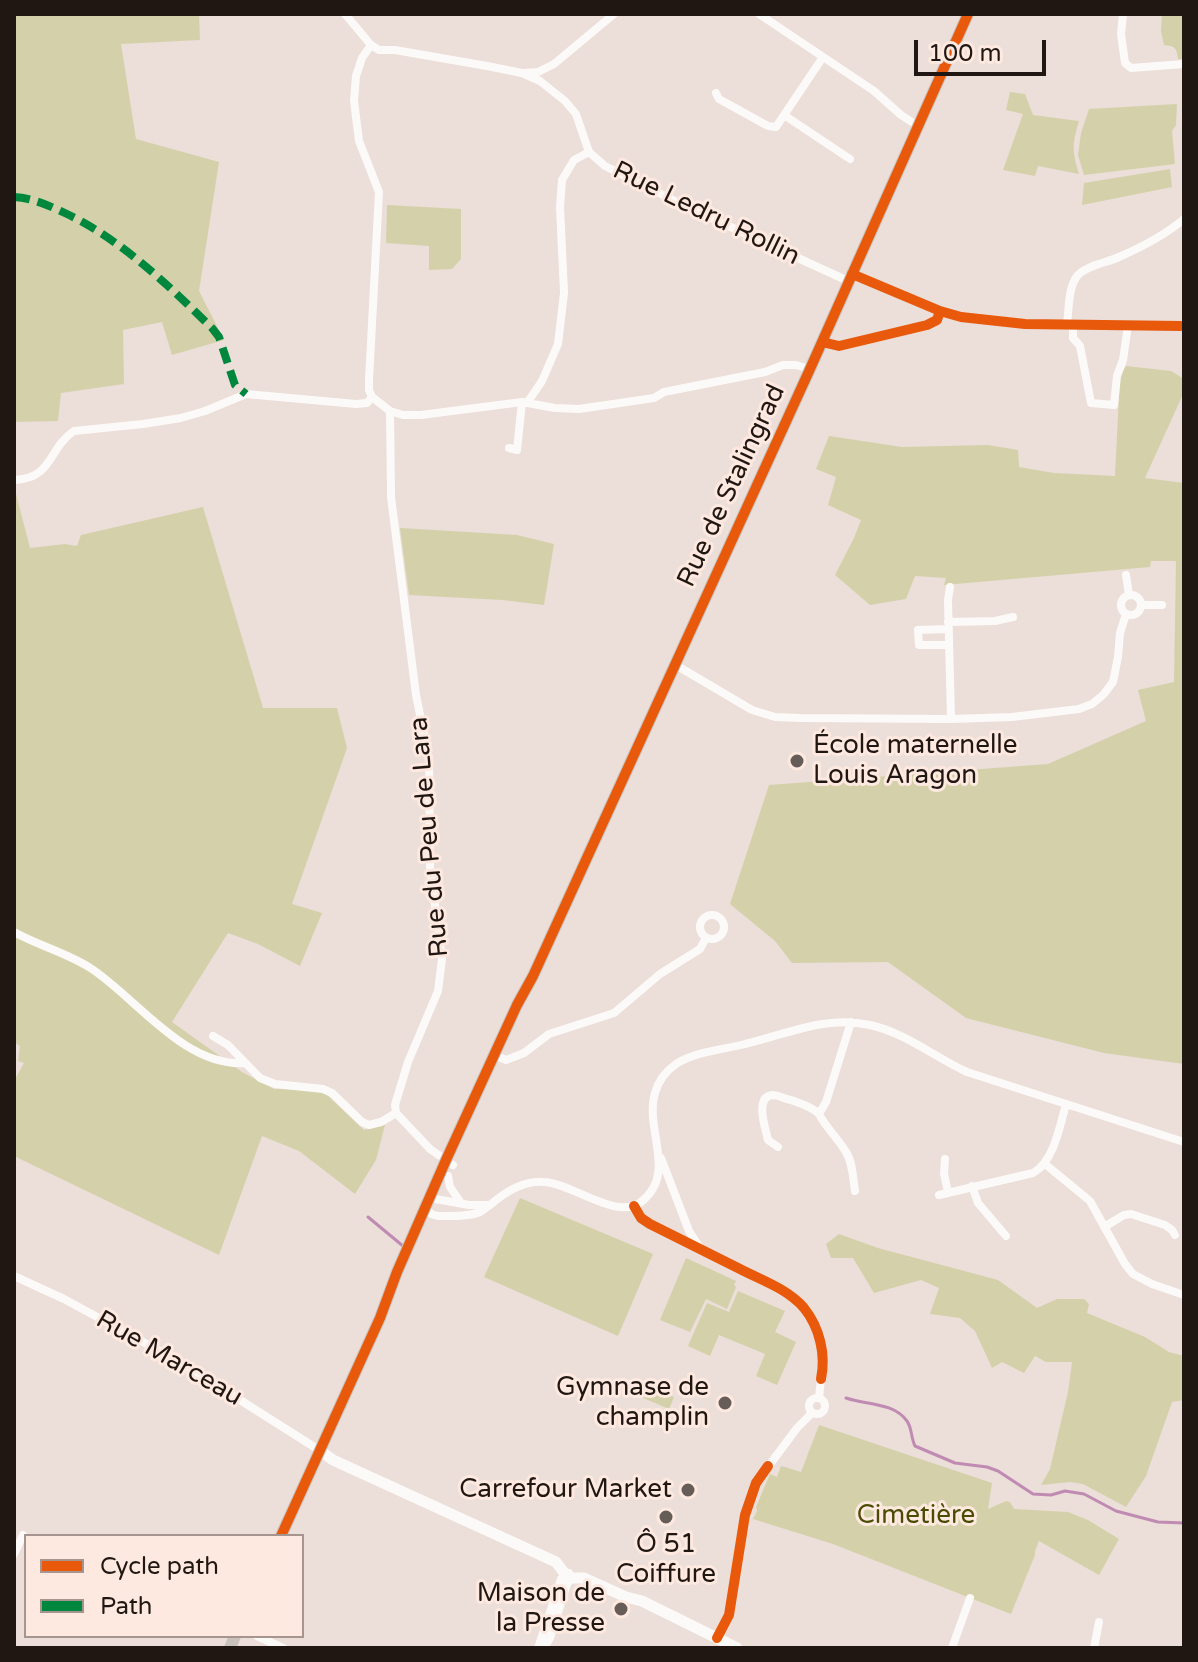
<!DOCTYPE html>
<html>
<head>
<meta charset="utf-8">
<style>
  body { margin:0 }
  #map { position:relative; width:1198px; height:1662px; overflow:hidden; background:#ecded8; font-family:"Varela Round",sans-serif }
  canvas { display:block }
  .frame { position:absolute; inset:0; border:16px solid #201713; pointer-events:none }
  .legend { position:absolute; left:24px; top:1534px; width:280px; height:104px; box-sizing:border-box; background:#fee9e0; border:2px solid #a5958e; margin:0; padding:10px 14px; list-style:none; font-size:24px; color:#201713 }
  .legend li { display:flex; align-items:center; gap:16px; height:40px }
  .legend b { width:40px; border:2px solid #a5958e }
  .scale { position:absolute; left:914px; top:40px; width:132px; height:36px; box-sizing:border-box; border:4px solid #201713; border-top:0; padding-left:10px; font-size:24px; line-height:28px; white-space:nowrap; color:#201713; -webkit-text-stroke:6px #fee9e0; paint-order:stroke }
</style>
</head>
<body>
<div id="map">
<canvas width="1198" height="1662"></canvas>
<div class="frame"></div>
<ul class="legend">
<li><b style="height:10px;background:#e8590c"></b>Cycle path</li>
<li><b style="height:10px;background:#00873e"></b>Path</li>
</ul>
<div class="scale">100 m</div>
</div>
<script>
const context = document.querySelector('canvas').getContext('2d');
context.lineJoin = 'round';
function paint(path, color) { context.fillStyle = color; context.fill(path, 'evenodd'); }
function trace(path, color, width, dash) { context.strokeStyle = color; context.lineWidth = width; context.lineCap = dash ? 'butt' : 'round'; context.setLineDash(dash || []); context.stroke(path); }
function write(font, color, halo, rows, align = 'center') {
  context.font = font + ' "Varela Round",sans-serif'; context.lineWidth = 6; context.setLineDash([]); context.textBaseline = 'middle'; context.strokeStyle = halo; context.fillStyle = color; for (const [text, x, y, turn = 0] of rows) {
    context.save(); context.translate(x, y); context.rotate((+turn || 0) * Math.PI / 180); context.textAlign = isNaN(turn) ? turn : align; if (halo) context.strokeText(text, 0, 0); context.fillText(text, 0, 0); context.restore();
  }
}
const green = new Path2D(`
  M14,14H199L200,40L121,44L136,139L219,162L199,291L224,340L172,355L162,322L123,330L124,384L61,393L58,421L14,422Z
  M1162,14H1184V59H1178C1177,48 1175,46 1164,45L1161,31Z
  M1010,92L1025,94L1033,115L1079,121C1072,144 1072,151 1079,174L1038,166L1035,176L1003,170L1023,114L1006,110Z
  M1177,104L1176,125L1172,131L1175,164L1084,175L1078,155L1081,133L1089,109Z
  M1170,169L1172,187L1082,205L1084,183Z
  M387,205L461,209V259L452,269L429,270V246L386,243Z
  M1126,366L1171,371L1184,379V392L1145,478L1184,483V1064L1104,1053L966,1018L888,962L792,963L775,941L730,904L769,785L1048,764L1146,721L1138,690L1174,682L1176,561H1151L1150,567L944,585L946,578L915,576L906,599L870,605L835,575L854,538L861,520L828,505L836,477L816,469L829,436L902,447L988,445L1018,450L1019,467L1054,473L1115,476L1120,375Z
  M14,486L30,548L65,544L77,546L81,535L203,507L263,708H337L347,748L292,904L322,913L300,966L258,944L228,933L172,1022L242,1072L274,1089L315,1090L326,1094L364,1130L385,1125L376,1160L355,1194L299,1151L262,1136L219,1255L14,1156V1081L24,1063L18,1061L20,1046L14,1042Z
  M400,528L517,535L554,544L544,605L502,600L409,595Z
  M520,1198L653,1254L618,1336L484,1277Z
  M839,1234L878,1248L998,1280L1037,1308L1057,1299H1084L1089,1304L1087,1313L1145,1337L1169,1352L1184,1356V1400L1172,1402L1146,1476L1126,1507L1083,1484L1070,1482L1041,1485L1050,1469L1068,1392L1072,1362H1046L1035,1356L1024,1373L1002,1362L992,1368L975,1331L960,1318L930,1314L939,1288L921,1280L874,1293L853,1258H831L826,1244Z
  M686,1258L736,1281L734,1285L736,1287L727,1309L706,1299L690,1332L660,1320Z
  M738,1291L785,1311L775,1332L796,1342L777,1385L756,1376L765,1354L719,1335L710,1356L688,1346L707,1303L729,1312Z
  M646,1385L674,1397L669,1409L641,1397Z
  M819,1425L992,1483L988,1509L1006,1501L1010,1502L1014,1509L1068,1512L1088,1520L1119,1539L1099,1575L1039,1541L1035,1551V1555L1011,1614L833,1544L753,1519L757,1511L756,1507L770,1474L777,1477L781,1466L801,1472Z`);
const stream = new Path2D(`
  M368,1217L403,1246
  M846,1398C866,1405 893,1402 907,1421C912,1428 911,1438 915,1446L955,1463L987,1467L998,1471L1033,1494L1051,1495L1065,1491L1084,1494L1116,1511L1158,1522L1184,1523`);
const street = new Path2D(`
  M345,14L371,45L379,50H395L487,66L522,73L540,81L565,101L576,114L589,152L605,166L683,205L848,281
  M759,14L874,91L901,115L918,126
  M1123,14L1121,34L1125,63L1131,68L1184,64
  M371,45L362,58L356,76L354,101L359,141L379,192L369,380V390L372,397
  M523,73L538,72L554,64L614,14
  M716,93L719,99L768,126L776,127L823,57
  M784,115L850,159
  M852,274L940,311L961,317L1025,324L1184,326
  M1067,324C1069,310 1068,286 1078,275C1088,265 1106,263 1119,257C1142,247 1165,235 1184,219
  M1073,324V338L1080,346L1091,403L1114,405L1117,376L1123,360L1128,325
  M822,342L839,346L927,325L937,320L940,311
  M527,403L542,381L558,344L564,293L560,207L562,180L574,160L589,152
  M390,411L391,497L416,695L429,759L430,867L442,959L438,991L408,1062L395,1105L396,1113
  M509,448L517,450L522,402
  M14,480C53,479 48,448 74,431L143,424L181,418L205,411L246,394L356,404L367,403L372,397L390,411L403,415H421L522,402L555,408L579,409L654,398L664,392L765,372L783,365H796L810,369
  M1126,575L1129,595
  M950,587L948,600L951,719
  M1121 605a10 10 0 1 1 20 0a10 10 0 1 1-20 0Z
  M1141,605H1162
  M948,622L995,621L1013,617
  M948,629L918,630L919,645H949
  M674,664L752,710L775,717L800,718L951,719L1012,717L1079,709L1092,704L1103,695L1113,682L1118,657L1120,633L1126,614
  M700 927a12 12 0 1 1 24 0a12 12 0 1 1-24 0Z
  M14,932C39,946 68,953 92,969C138,1000 185,1067 245,1063
  M213,1036L228,1045L260,1078L275,1084L323,1089L332,1093L362,1122L369,1125L381,1122L396,1113L430,1149L453,1165
  M494,1055L506,1060L524,1053L549,1034L614,1013L660,974L700,949L706,938
  M819,1114C826,1128 838,1138 846,1152C853,1163 853,1179 855,1191
  M778,1147L768,1140C766,1130 754,1097 772,1095C778,1095 785,1099 791,1100C801,1104 811,1106 819,1114L826,1102L851,1022
  M661,1158L689,1231L700,1248
  M945,1159L944,1174L948,1192
  M1045,1164L1090,1201L1125,1264L1133,1274L1152,1284L1184,1295
  M448,1176L450,1187L461,1203
  M972,1186L978,1203L1006,1236
  M939,1195L1033,1173C1054,1162 1060,1125 1066,1104
  M430,1198L469,1205H488
  M634,1206L641,1218L650,1224L768,1283L793,1298L803,1308L814,1325L820,1342L823,1360L819,1398
  M426,1208L431,1214L438,1216C450,1216 469,1217 480,1212C484,1210 486,1207 490,1205C505,1192 524,1180 544,1182C572,1183 617,1221 641,1202C678,1174 644,1129 655,1093C658,1082 666,1071 676,1064C696,1051 723,1050 745,1044C788,1034 825,1015 870,1025C906,1033 934,1057 967,1072L1184,1142
  M1104,1227L1124,1215L1131,1214L1165,1225L1172,1230L1175,1235
  M14,1276L64,1299L180,1362L319,1450
  M809 1406a8 8 0 1 1 16 0a8 8 0 1 1-16 0Z
  M14,1554L23,1535
  M257,1636L283,1648
  M717,1638L729,1615L745,1515L756,1483L797,1428L812,1413
  M538,1648L561,1579L569,1573
  M544,1648L550,1638L567,1584L572,1578
  M952,1648L970,1598
  M1094,1648L1099,1622`);
const secondary = new Path2D(`
  M319,1450L333,1460L556,1562L565,1574L572,1578H584L626,1597L642,1601L737,1648`);
const primary = new Path2D(`
  M281,1536L380,1318L397,1272L446,1160L517,1005L533,976L810,369L968,14
  M230,1648L235,1636`);
const quiet = new Path2D(`
  M14,197C33,198 50,206 67,214C123,241 168,285 212,328L219,337L235,385L246,394`);
const cycleway = new Path2D(`
  M852,274L940,311L961,317L1025,324L1181,326
  M822,342L839,346L927,325L937,320L940,311
  M634,1206L641,1218L650,1224C680,1239 710,1254 740,1269C761,1280 788,1289 804,1308C820,1328 826,1355 821,1379
  M281,1536L380,1318L397,1272L446,1160L517,1005L533,976L810,369L968,14
  M717,1638L729,1615L745,1515L756,1483L768,1466`);
const markers = [
  [797,761,8,"#675d58"],
  [725,1403,8,"#675d58"],
  [688,1490,8,"#675d58"],
  [666,1517,8,"#675d58"],
  [621,1609,8,"#675d58"]
];
const streetNames = [
  ["Rue Ledru Rollin",706,214,26],
  ["Rue de Stalingrad",732,486,-65],
  ["Rue du Peu de Lara",430,837,-95],
  ["Rue Marceau",169,1359,30]
];
const poiNames = [
  ["École maternelle",813,746,"left"],
  ["Louis Aragon",813,776,"left"],
  ["Gymnase de",709,1388],
  ["champlin",709,1418],
  ["Carrefour Market",672,1490],
  ["Ô 51",666,1545,"center"],
  ["Coiffure",666,1575,"center"],
  ["Maison de",605,1594],
  ["la Presse",605,1624]
];
const parkNames = [
  ["Cimetière",916,1516]
];
paint(green, '#d4d1aa');
trace(stream, '#c08bb2', 3);
trace(street, '#fcfaf9', 8);
trace(secondary, '#fcfaf9', 11);
trace(primary, '#c8c2ba', 12);
trace(quiet, '#00873e', 8, [16, 8]);
trace(cycleway, '#e8590c', 10);
for (const [x, y, r, color] of markers) { const dot = new Path2D(); dot.arc(x, y, r, 0, 2 * Math.PI); context.fillStyle = color; context.fill(dot); trace(dot, '#fee9e0', 3); }
write('26px', '#201713', '#fee9e0', streetNames);
write('26px', '#201713', '#fee9e0', poiNames, 'right');
write('26px', '#494c02', '#fee9e0', parkNames);
</script>
</body>
</html>
